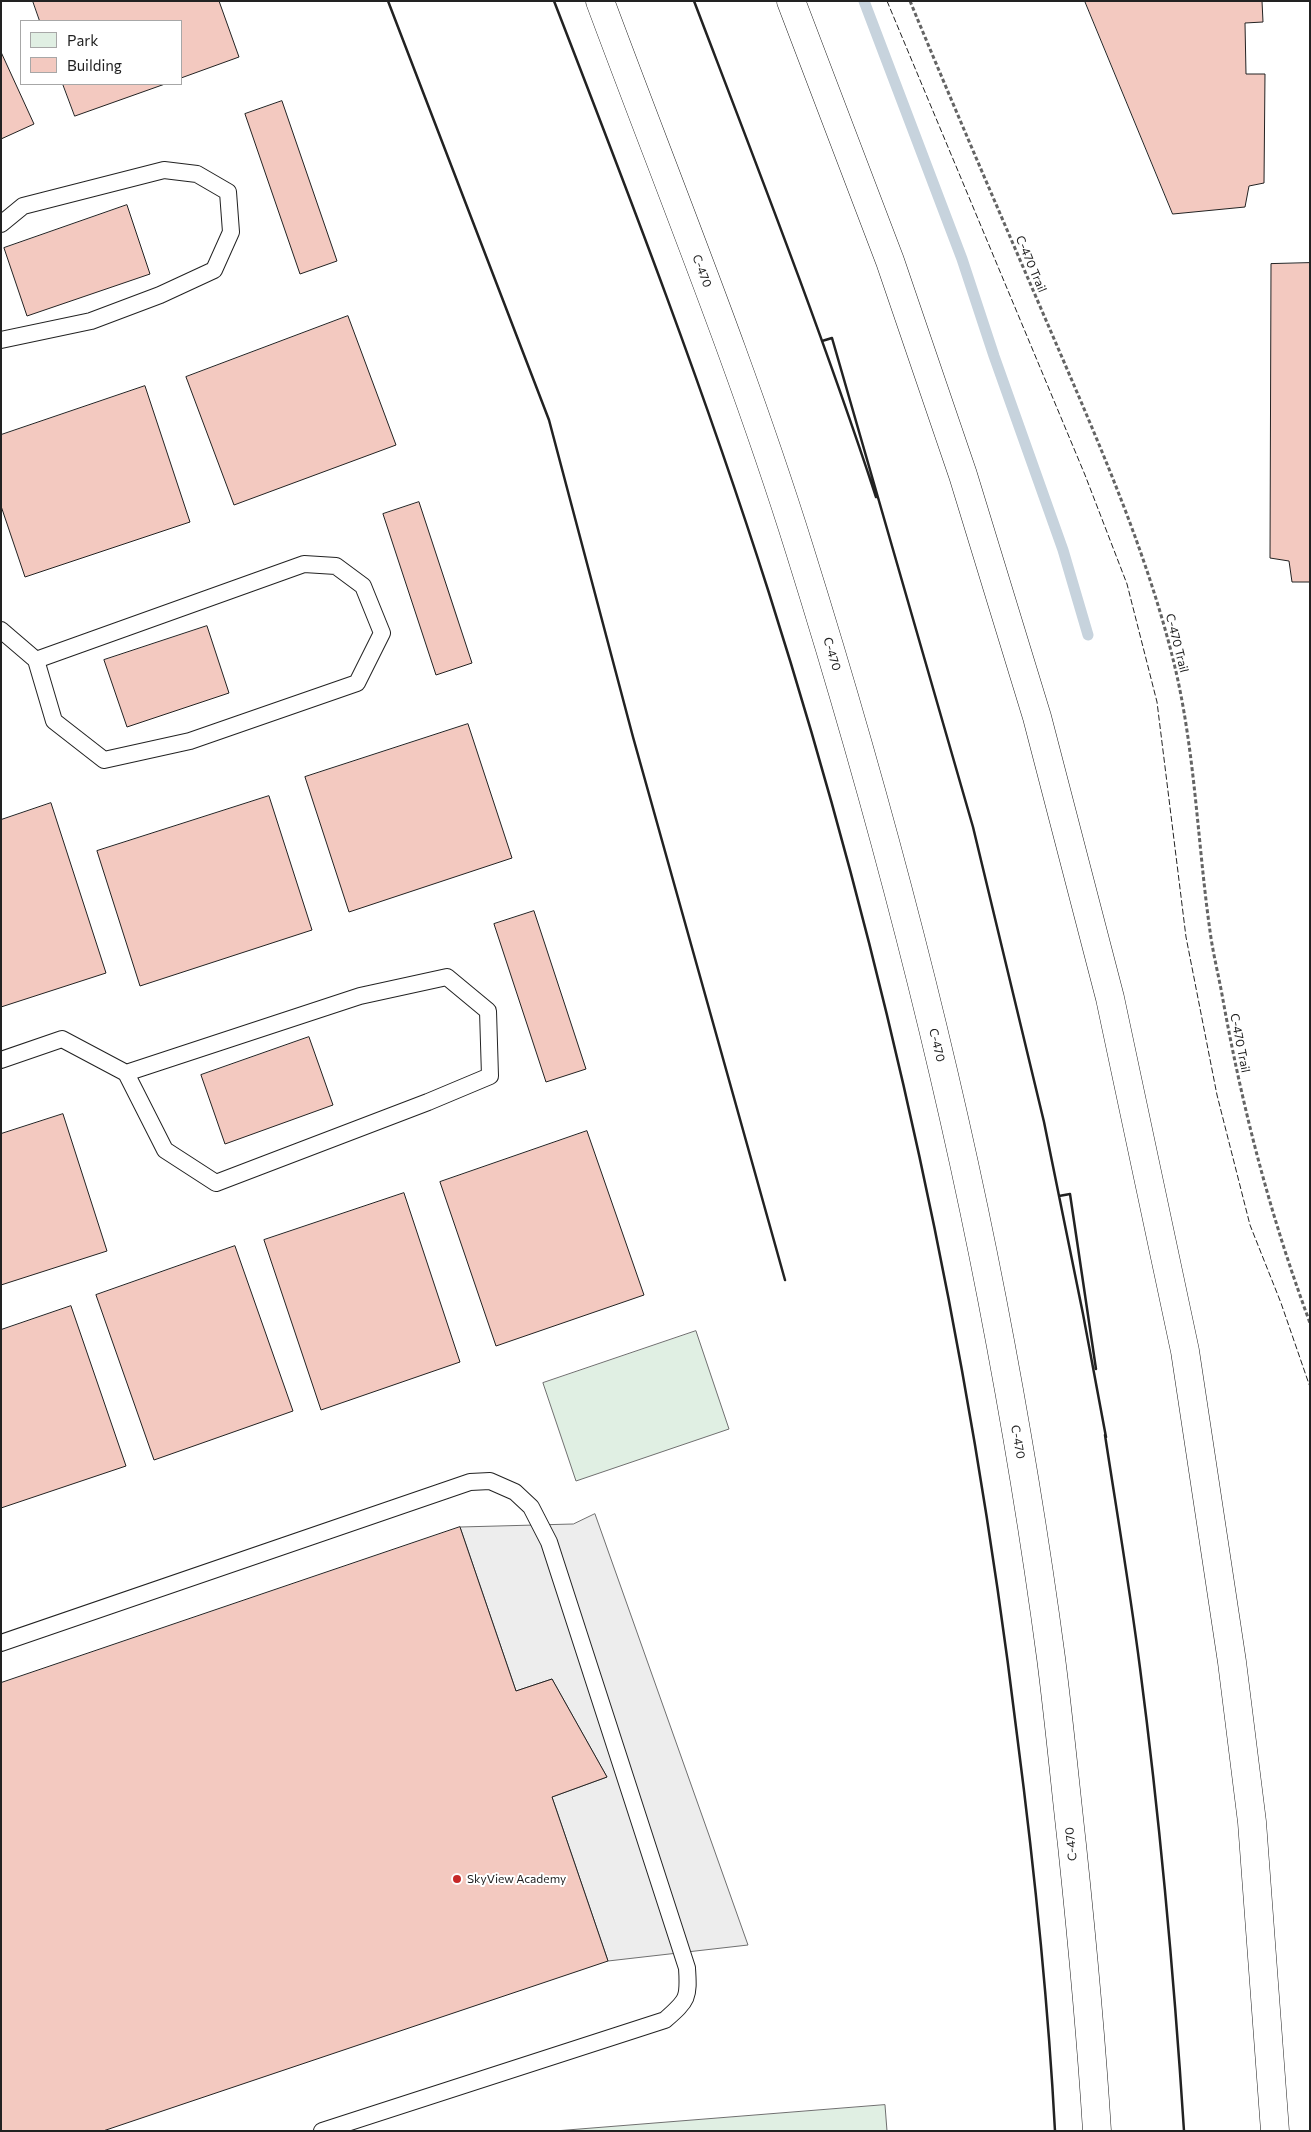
<!DOCTYPE html>
<html>
<head>
<meta charset="utf-8">
<style>
  body { margin:0 }
  #map { position:relative; width:1311px; height:2132px; overflow:hidden; background:#fff; font-family:Commissioner,sans-serif }
  canvas { display:block }
  .frame { position:absolute; inset:0; border:2px solid #222; pointer-events:none }
  .legend { position:absolute; left:20px; top:20px; width:162px; height:65px; box-sizing:border-box; background:#fff; border:1px solid #a7a7a7; margin:0; padding:6px 9px; list-style:none; font-size:15px; color:#222 }
  .legend li { display:flex; align-items:center; gap:10px; height:25px }
  .legend b { width:25px; border:1px solid #a7a7a7 }
</style>
</head>
<body>
<div id="map">
<canvas width="1311" height="2132"></canvas>
<div class="frame"></div>
<ul class="legend">
<li><b style="height:14px;background:#e0efe3"></b>Park</li>
<li><b style="height:14px;background:#f3c9c0"></b>Building</li>
</ul>
</div>
<script>
const context = document.querySelector('canvas').getContext('2d');
context.lineJoin = 'round';
function paint(path, color) { context.fillStyle = color; context.fill(path, 'evenodd'); }
function trace(path, color, width, dash) { context.strokeStyle = color; context.lineWidth = width; context.lineCap = dash ? 'butt' : 'round'; context.setLineDash(dash || []); context.stroke(path); }
function write(font, color, halo, rows, align = 'center') {
  context.font = font + ' Commissioner,sans-serif'; context.lineWidth = 4; context.setLineDash([]); context.textBaseline = 'middle'; context.strokeStyle = halo; context.fillStyle = color; for (const [text, x, y, turn = 0] of rows) {
    context.save(); context.translate(x, y); context.rotate((+turn || 0) * Math.PI / 180); context.textAlign = isNaN(turn) ? turn : align; if (halo) context.strokeText(text, 0, 0); context.fillText(text, 0, 0); context.restore();
  }
}
const green = new Path2D(`
  M696,1331L729,1429L576,1481L543,1383Z
  M885,2105L887,2131H555Z`);
const parking = new Path2D(`
  M595,1514L748,1945L608,1961L552,1797L607,1777L552,1679L516,1691L460,1527L573,1524Z`);
const stream = new Path2D(`
  M864,1L962,259L994,356L1063,550L1088,635`);
const building = new Path2D(`
  M33,1H219L239,57L181,78V21H40Z
  M1085,1H1262L1263,22L1245,23L1246,74H1265L1264,183L1249,186L1245,207L1173,214Z
  M1,52L34,124L1,139Z
  M63,84H165L75,116Z
  M282,101L337,261L300,274L245,114Z
  M127,205L150,274L27,316L4,248Z
  M1310,263V582H1292L1289,561L1270,558L1271,264Z
  M348,316L396,445L234,505L186,377Z
  M145,386L190,522L25,577L1,506V435Z
  M419,502L472,663L436,675L383,514Z
  M207,626L229,693L127,727L104,660Z
  M468,724L512,858L349,912L305,777Z
  M269,796L312,930L140,986L97,851Z
  M51,803L106,973L1,1007V820Z
  M534,911L586,1069L546,1082L494,924Z
  M309,1037L333,1105L225,1144L201,1075Z
  M63,1114L107,1251L1,1285V1134Z
  M587,1131L644,1295L496,1346L440,1182Z
  M404,1193L460,1362L321,1410L264,1240Z
  M235,1246L293,1411L154,1460L96,1295Z
  M71,1306L126,1466L1,1508V1330Z
  M460,1527L516,1691L552,1679L607,1777L552,1797L608,1961L103,2131H1V1683Z`);
const path = new Path2D(`
  M910,1C958,117 1008,232 1058,348C1101,448 1145,549 1172,655C1195,745 1197,839 1210,931C1213,954 1219,977 1223,1000C1243,1111 1271,1218 1310,1323`);
const lane = new Path2D(`
  M1,224L23,206L164,170L197,174L228,192L231,232L214,270L160,295L91,321L1,340
  M1,630L36,660L54,721L104,760L190,741L357,683L382,633L363,586L336,566L304,564L36,660
  M1,1060L62,1039L126,1073L165,1150L216,1183L428,1102L490,1076L488,1011L447,977L360,996L126,1073
  M1,1643L470,1482L490,1481L515,1492L531,1507L549,1542L687,1968C689,1998 688,2000 665,2020L322,2131`);
const highway = new Path2D(`
  M600,1C668,184 742,365 800,551C877,797 943,1046 992,1299C1015,1418 1035,1538 1051,1658C1059,1720 1065,1783 1072,1845C1082,1940 1091,2035 1097,2131
  M791,1L890,261L963,475L1037,717L1110,998L1185,1351L1232,1662L1252,1822L1275,2131`);
const fence = new Path2D(`
  M887,1L1085,475L1127,584L1157,702L1186,937L1217,1095L1250,1225L1281,1303L1310,1387`);
const wall = new Path2D(`
  M388,1L549,420L633,737L785,1280
  M554,1C630,197 705,392 769,593C887,964 970,1348 1017,1735C1034,1866 1048,1999 1055,2131
  M694,1C757,166 821,330 876,497
  M822,341L832,338L973,827L1044,1122L1083,1314L1106,1437
  M1059,1196L1070,1194L1096,1369
  M1105,1435C1117,1513 1130,1590 1140,1668C1160,1821 1174,1976 1184,2131`);
const markers = [
  [457,1879,5,"#c62828"]
];
const streetNames = [
  ["C-470 Trail",1031,264,67],
  ["C-470",702,271,69],
  ["C-470 Trail",1177,643,76],
  ["C-470",832,654,73],
  ["C-470 Trail",1240,1043,79],
  ["C-470",937,1045,76],
  ["C-470",1018,1442,80],
  ["C-470",1071,1844,-96]
];
const poiNames = [
  ["SkyView Academy",467,1879]
];
paint(green, '#e0efe3');
trace(green, '#6f6f6f', 1);
paint(parking, '#ededed');
trace(parking, '#6f6f6f', 1);
trace(stream, '#c7d3dd', 11);
paint(building, '#f3c9c0');
trace(building, '#222', 1);
trace(lane, '#222', 18);
trace(highway, '#222', 29);
trace(path, '#646464', 3, [4, 2.5]);
trace(lane, '#fff', 16);
trace(highway, '#fff', 28);
trace(fence, '#222', 1, [6, 2.5]);
trace(wall, '#222', 2.5);
for (const [x, y, r, color] of markers) { const dot = new Path2D(); dot.arc(x, y, r, 0, 2 * Math.PI); context.fillStyle = color; context.fill(dot); trace(dot, '#fff', 2); }
write('12px', '#222', '#fff', streetNames);
write('12px', '#222', '#fff', poiNames, 'left');
</script>
</body>
</html>
